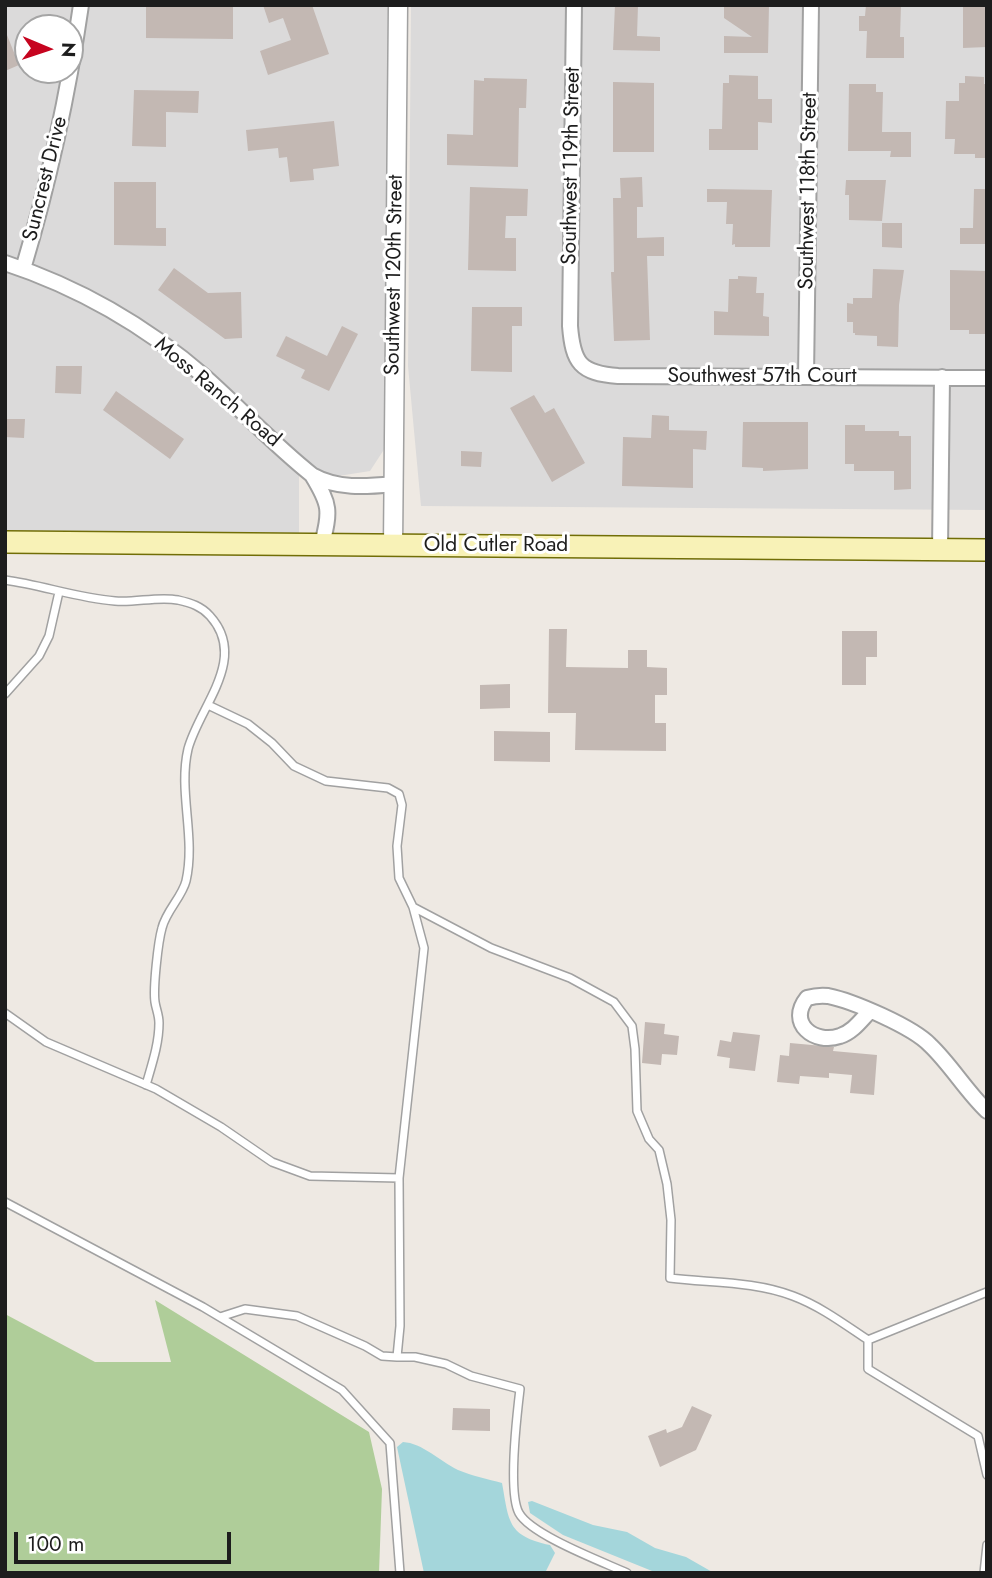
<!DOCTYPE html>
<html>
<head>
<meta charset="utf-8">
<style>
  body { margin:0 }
  #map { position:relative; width:992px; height:1578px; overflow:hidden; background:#eee9e3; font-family:Jost,sans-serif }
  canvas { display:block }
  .frame { position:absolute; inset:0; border:7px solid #1d1d1d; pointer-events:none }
  .north { position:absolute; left:14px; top:14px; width:70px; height:70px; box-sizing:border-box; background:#fff; border:2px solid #a5a5a5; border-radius:50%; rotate:92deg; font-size:19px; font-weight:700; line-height:28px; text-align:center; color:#1d1d1d }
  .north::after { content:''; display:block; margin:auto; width:24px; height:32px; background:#c6041f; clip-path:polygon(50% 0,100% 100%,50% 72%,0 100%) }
  .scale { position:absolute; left:14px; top:1532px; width:217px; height:32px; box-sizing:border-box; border:4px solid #1d1d1d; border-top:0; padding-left:9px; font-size:21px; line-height:24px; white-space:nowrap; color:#1d1d1d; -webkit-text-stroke:5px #fff; paint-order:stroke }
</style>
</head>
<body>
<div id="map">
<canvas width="992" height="1578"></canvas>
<div class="frame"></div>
<div class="north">N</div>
<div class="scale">100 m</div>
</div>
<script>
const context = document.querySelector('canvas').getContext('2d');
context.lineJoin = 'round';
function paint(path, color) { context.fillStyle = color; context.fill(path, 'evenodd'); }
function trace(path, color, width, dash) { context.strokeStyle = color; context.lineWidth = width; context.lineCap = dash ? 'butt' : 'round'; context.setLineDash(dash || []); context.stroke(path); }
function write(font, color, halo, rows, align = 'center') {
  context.font = font + ' Jost,sans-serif'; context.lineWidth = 6; context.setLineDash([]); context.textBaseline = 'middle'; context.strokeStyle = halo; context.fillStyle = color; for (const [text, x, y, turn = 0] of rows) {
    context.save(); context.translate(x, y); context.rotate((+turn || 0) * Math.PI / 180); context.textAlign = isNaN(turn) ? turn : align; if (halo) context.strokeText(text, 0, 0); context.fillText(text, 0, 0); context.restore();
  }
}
const residential = new Path2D(`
  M5,5H391L385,448L370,471L332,477L299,474V533L5,531ZM28,28H70V70H28Z
  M411,5H987V510L421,506L408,366Z`);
const forest = new Path2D(`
  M155,1300L369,1432L382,1489L379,1573H5V1314L95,1362H171Z`);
const water = new Path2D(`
  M403,1442C422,1443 440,1461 458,1470C472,1476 488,1479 502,1483C509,1521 507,1536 550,1545L555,1553L545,1573H424L397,1447Z
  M532,1501L593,1525L627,1532L655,1548L686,1557L714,1573H657L563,1535L530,1513L528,1502Z`);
const building = new Path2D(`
  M146,5H233V39L146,38Z
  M263,5H312L329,54L268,75L260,51L291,40L283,18L269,23Z
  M615,5H638L637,36L660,37V51L613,50Z
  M724,5H769L768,53H724V36L752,37L724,18Z
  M866,5H901L900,37H904V58H866L867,31H859V16H865Z
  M963,5H987V47L963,48Z
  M5,30L19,65L5,71Z
  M729,75L758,76V99H772V123L758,122V150H709V129H722L723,83H729Z
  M965,76L984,77V84H987V158H975V154H954L955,139H945L946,101H959V83H965Z
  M484,78L527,79L526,108H519L518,167L447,165V134L473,135L474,80L484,81Z
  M613,82L654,83V152H613Z
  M849,84H876V92H883L882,132H911V157H890L891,151H848Z
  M134,90L199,91L198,113L166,112V147L132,146Z
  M334,121L339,166L313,169L314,180L290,182L287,157L279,158L278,148L248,151L246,130Z
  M642,177L643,207H637V238L664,237V256H647L650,340L614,341L611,272H614L613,198H621L620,178Z
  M846,180H886L882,221L849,220V195H845Z
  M114,182H156V228H166V246L114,245Z
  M470,187L528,189L527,216H506L505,238H516V271L468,270Z
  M707,189L772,190L770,247H735V244L732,245L733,224H726L727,202H707Z
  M974,189H987V244H960V228H973Z
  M882,223H902V248L882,247Z
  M174,268L208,293L241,292L242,338L225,339L158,290Z
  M873,269L904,270L899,305L898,347L877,346V336L855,335V333H853V322H847V303L853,304V298H872Z
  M950,270L987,271V334H969V330H950Z
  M738,276L757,277L756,293H764L763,316L769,317V336L714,335V311L728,312L729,279H738Z
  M472,307H522V326H512V372L471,371Z
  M342,326L358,334L329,391L301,378L305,370L276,356L286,336L327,356Z
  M56,366H82L81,394L55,393Z
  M116,391L184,439L170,459L103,410Z
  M534,395L545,413L554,408L585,463L552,482L510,408Z
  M652,415L669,416V430L707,431L706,450L693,449V488L622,486L623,437L651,438Z
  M5,419H25L24,438L5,437Z
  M743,422H808V469L763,471V468L742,467Z
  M845,425H865V431H899V436H911V489L894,490V471H854V464H845Z
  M461,451L482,452L481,467L461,466Z
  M549,629H567L566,667L628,668V650H647V667L667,668V695H655V723H666V751L575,750L576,713H548Z
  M842,631H877V657H866V685H842Z
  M510,684V708L480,709V685Z
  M494,731L550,732V762L494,761Z
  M645,1022L665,1024L664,1034L679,1036L677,1055L662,1054L661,1065L642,1063Z
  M733,1032L760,1035L755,1071L729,1068L730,1058L717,1056L720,1040L731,1042Z
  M790,1043L834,1047L833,1051L877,1055L874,1095L850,1093L852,1075L829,1073V1078L800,1076L799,1084L777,1082L780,1055L789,1056Z
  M692,1406L712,1415L696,1450L660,1467L648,1436L666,1429L667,1433L682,1427Z
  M453,1408L490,1409V1431L452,1430Z`);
const service = new Path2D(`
  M5,580C42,585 77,598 115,601C135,603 158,596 178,600C191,603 201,606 210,616C249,659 199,707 188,749C178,792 196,837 186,881C182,897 166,911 162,928C158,942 153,988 155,1002C156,1009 159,1015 159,1023C159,1044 152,1064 146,1085
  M5,694L39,656L49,636L59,592
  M208,705L248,724L272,743L294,766L326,781L388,788L399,794L402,805L397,846L399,878L413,907L424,948L399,1178L400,1326L397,1357L382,1356L365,1346L297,1316L245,1309L220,1317
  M413,907L491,948L570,978L614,1002L632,1026L635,1049L637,1111L649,1139L659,1150L667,1184L671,1220L670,1278C710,1283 755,1281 793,1296C820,1306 844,1324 868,1340
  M5,1013L46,1042L156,1089L221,1127L272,1162L310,1176L399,1178
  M5,1202L203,1307L342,1390L390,1443L400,1573
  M868,1340V1369L978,1436L987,1475
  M868,1340L987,1292
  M397,1357H415L446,1364L471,1376L520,1389C517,1414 508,1493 519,1513C531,1535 603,1562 627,1573
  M984,1573L987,1545`);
const minor = new Path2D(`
  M574,5L570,326C573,363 580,373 618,376L987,378
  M5,263C78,287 147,327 205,377C241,409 274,445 312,475C337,489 365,487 393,484
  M23,269C49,182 68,95 81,5
  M806,377L811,5
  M312,475C331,506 330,510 322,545
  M940,550L942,377
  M870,1011C861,1020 853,1032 840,1036C814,1045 787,1023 807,998C814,996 820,995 828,996C853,1001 913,1027 930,1045C951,1065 966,1091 987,1111`);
const tertiary = new Path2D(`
  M393,546L398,5`);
const secondary = new Path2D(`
  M5,542L987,550`);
const streetNames = [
  ["Southwest 119th Street",572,166,-89],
  ["Suncrest Drive",46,179,-76],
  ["Southwest 118th Street",809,191,-89],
  ["Southwest 120th Street",395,275,-89],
  ["Southwest 57th Court",762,377],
  ["Moss Ranch Road",217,393,40],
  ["Old Cutler Road",496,546]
];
paint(residential, '#dbdada');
paint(forest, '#afcd99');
paint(water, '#a4d6db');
paint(building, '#c3b8b3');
trace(service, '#a1a1a1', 10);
trace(minor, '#a1a1a1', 18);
trace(tertiary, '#a1a1a1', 21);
trace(secondary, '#716e07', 24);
trace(service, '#fff', 7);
trace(minor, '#fff', 14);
trace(tertiary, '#fff', 18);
trace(secondary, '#f8f2b7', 21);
write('21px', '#1d1d1d', '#fff', streetNames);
</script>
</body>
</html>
